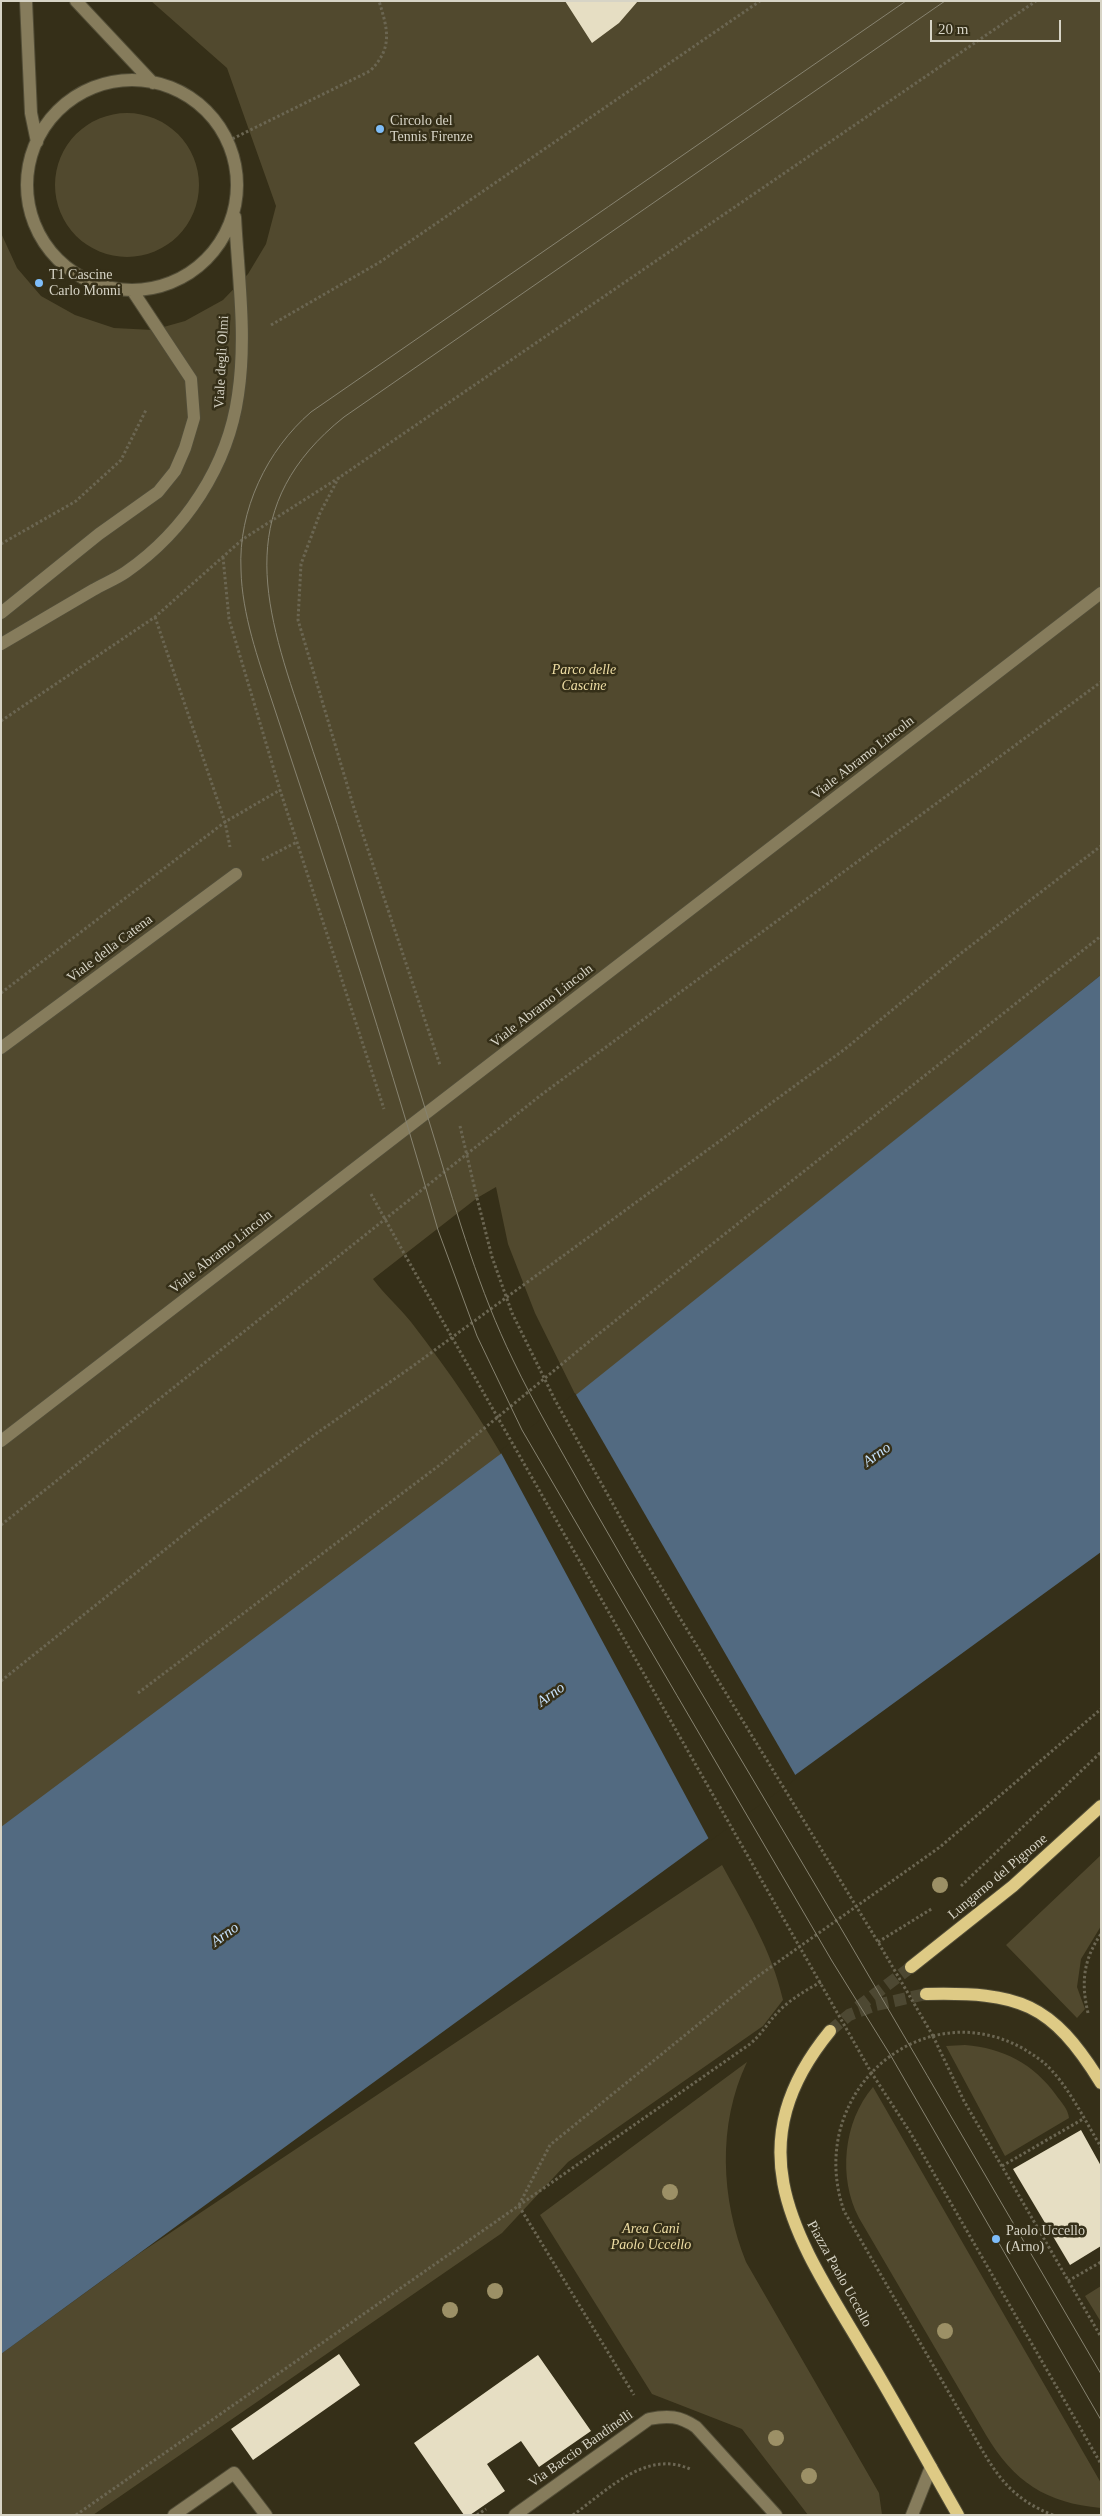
<!DOCTYPE html>
<html>
<head>
<meta charset="utf-8">
<style>
  body { margin:0 }
  #map { position:relative; width:1102px; height:2516px; overflow:hidden; background:#352f18; font-family:Georgia,serif }
  canvas { display:block }
  .frame { position:absolute; inset:0; border:2px solid #d7d4c6; pointer-events:none }
  .scale { position:absolute; left:930px; top:20px; width:131px; height:22px; box-sizing:border-box; border:2px solid #d7d4c6; border-top:0; padding-left:6px; font-size:15px; line-height:18px; white-space:nowrap; color:#d7d4c6; -webkit-text-stroke:4px #352f18; paint-order:stroke }
</style>
</head>
<body>
<div id="map">
<canvas width="1102" height="2516"></canvas>
<div class="frame"></div>
<div class="scale">20 m</div>
</div>
<script>
const context = document.querySelector('canvas').getContext('2d');
context.lineJoin = 'round';
function paint(path, color) { context.fillStyle = color; context.fill(path, 'evenodd'); }
function trace(path, color, width, dash) { context.strokeStyle = color; context.lineWidth = width; context.lineCap = dash ? 'butt' : 'round'; context.setLineDash(dash || []); context.stroke(path); }
function write(font, color, halo, rows, align = 'center') {
  context.font = font + ' Georgia,serif'; context.lineWidth = 5; context.setLineDash([]); context.textBaseline = 'middle'; context.strokeStyle = halo; context.fillStyle = color; for (const [text, x, y, turn = 0] of rows) {
    context.save(); context.translate(x, y); context.rotate((+turn || 0) * Math.PI / 180); context.textAlign = isNaN(turn) ? turn : align; if (halo) context.strokeText(text, 0, 0); context.fillText(text, 0, 0); context.restore();
  }
}
const green = new Path2D(`
  M151,1H1101V975L576,1396L535,1313L508,1244L496,1187L477,1198L373,1279C384,1294 399,1307 411,1322C449,1371 484,1422 514,1477L1,1849V233L17,268L41,296L75,315L114,328L153,330L185,321L223,300L248,274L266,244L276,206L227,68Z
  M55 185a72 72 0 1 1 144 0a72 72 0 1 1-144 0Z
  M1101,1855V1926L1081,1959L1077,1987L1085,2009L1077,2018L1006,1945Z
  M722,1865C746,1909 772,1951 783,2000L763,2026L568,2162L502,2233L93,2515H1V2354L140,2253Z
  M965,2045C1003,2048 1034,2064 1056,2095C1061,2102 1068,2109 1069,2118L1005,2156L946,2046Z
  M747,2062C717,2125 721,2199 746,2262L879,2493L882,2515H808L742,2429L652,2394L540,2215Z
  M873,2087L1101,2483V2508C1046,2503 1014,2482 986,2435L859,2218C838,2178 843,2122 873,2087Z
  M1101,2286V2322L1085,2296Z`);
const water = new Path2D(`
  M1101,975V1552L1,2354V1827L522,1438Z`);
const pier = new Path2D(`
  M575,1393L797,1778L710,1841L500,1451Z`);
const building = new Path2D(`
  M565,1H638L619,23L592,43Z
  M1081,2130L1101,2166V2246L1070,2265L1013,2169Z
  M339,2354L360,2385L253,2460L231,2429Z
  M538,2355L591,2431L539,2467L521,2441L487,2464L505,2491L470,2515H464L414,2443Z`);
const majorTunnel = new Path2D(`
  M858,2007L911,1967
  M830,2031L849,2015L876,2005L926,1994`);
const path = new Path2D(`
  M228,141L370,71C393,48 388,30 379,1
  M271,325L380,262L760,1
  M339,477L320,513L301,564L298,620L354,808L440,1065
  M1,544L76,501L121,460L146,410
  M223,557L229,619L280,790L384,1109
  M155,617L225,822L230,847
  M1,721L155,617L243,539L340,477L1036,1
  M262,860L297,842
  M1,993L225,822L280,790
  M460,1126L477,1198
  M371,1194L405,1255
  M1,1525L541,1095L1101,682
  M1,1681L202,1520L317,1433L413,1366L845,1049L960,954L1101,846
  M138,1693L441,1464L591,1340L1101,936
  M961,1886L1101,1752
  M878,1942L933,1908
  M1088,2013C1081,1983 1083,1960 1101,1934
  M933,2036L964,2101L1101,2337
  M871,2072L910,2132L1101,2464
  M1002,2166L1083,2119
  M519,2205L550,2145L754,1979L940,1847L1101,1709
  M519,2206L634,2395
  M1068,2281L1101,2262
  M76,2515L750,2044C762,2034 768,2022 779,2011C791,1999 806,1990 821,1982
  M477,2515L486,2509
  M573,2515C608,2490 647,2448 692,2470
  M1053,2515C1014,2500 998,2478 978,2443L844,2211C801,2086 937,1978 1043,2062C1066,2081 1085,2121 1101,2147`);
const minor = new Path2D(`
  M26,1L31,113L37,142
  M76,1L153,83
  M27 185a105 105 0 1 1 210 0a105 105 0 1 1-210 0Z
  M1,613L99,534L158,492L175,471L185,448L194,418L191,379L132,290
  M1,644C32,626 62,608 93,590C103,584 116,579 126,572C185,531 228,466 238,395C247,336 238,275 235,217
  M1,1048L236,874
  M1,1441L1101,593
  M174,2515L234,2473L266,2515
  M515,2515L649,2419C668,2415 680,2416 696,2427L776,2515
  M912,2515L931,2467`);
const major = new Path2D(`
  M911,1967L1013,1886L1101,1806
  M926,1994C1019,1992 1051,2002 1101,2083
  M830,2031C731,2152 800,2242 866,2354C898,2407 927,2461 958,2515`);
const tram = new Path2D(`
  M906,1L311,412C267,450 238,510 241,570C242,614 258,659 272,701C286,742 299,784 313,825C357,959 399,1094 438,1230L477,1336L522,1430L832,1961L891,2056L1101,2420
  M945,1L344,417C235,504 262,601 301,715C317,764 334,812 349,861C378,955 407,1049 436,1144C458,1217 479,1290 513,1360C535,1406 561,1450 586,1495C640,1590 696,1684 752,1778C870,1976 985,2175 1101,2374`);
const pathBridge = new Path2D(`
  M477,1198L492,1257L512,1313L555,1400L639,1551L878,1942L933,2036
  M405,1255L871,2072`);
const trees = [
  [940,1885],
  [670,2192],
  [495,2291],
  [450,2310],
  [945,2331],
  [776,2438],
  [809,2476]
];
const markers = [
  [380,129,5,"#7ebdf9"],
  [39,283,5,"#7ebdf9"],
  [996,2239,5,"#7ebdf9"]
];
const poiNames = [
  ["Circolo del",390,121],
  ["Tennis Firenze",390,137],
  ["T1 Cascine",49,275],
  ["Carlo Monni",49,291],
  ["Paolo Uccello",1006,2231],
  ["(Arno)",1006,2247]
];
const streetNames = [
  ["Viale degli Olmi",222,362,-87],
  ["Viale Abramo Lincoln",863,758,-38],
  ["Viale della Catena",110,949,-37],
  ["Viale Abramo Lincoln",542,1006,-38],
  ["Viale Abramo Lincoln",221,1252,-38],
  ["Lungarno del Pignone",998,1877,-40],
  ["Piazza Paolo Uccello",839,2274,61],
  ["Via Baccio Bandinelli",581,2449,-35]
];
const parkNames = [
  ["Parco delle",584,670],
  ["Cascine",584,686],
  ["Area Cani",651,2229],
  ["Paolo Uccello",651,2245]
];
const waterNames = [
  ["Arno",877,1455,-36],
  ["Arno",551,1695,-36],
  ["Arno",225,1935,-36]
];
paint(green, '#51492e');
paint(water, '#526a81');
paint(pier, '#352f18');
paint(building, '#e6dec3');
trace(majorTunnel, '#4d4832', 12, [12, 6]);
trace(minor, '#524d37', 14);
trace(major, '#524d37', 14);
trace(path, '#6b6652', 3, [2.5, 2.5]);
trace(minor, '#867c5c', 12);
trace(major, '#deca85', 12);
trace(tram, '#878370', 1);
trace(pathBridge, '#6b6652', 3, [2.5, 2.5]);
context.fillStyle = '#9c9066';
for (const [x, y] of trees) { context.beginPath(); context.arc(x, y, 8, 0, 2 * Math.PI); context.fill(); }
for (const [x, y, r, color] of markers) { const dot = new Path2D(); dot.arc(x, y, r, 0, 2 * Math.PI); context.fillStyle = color; context.fill(dot); trace(dot, '#352f18', 2); }
write('14px', '#d7d4c6', '#352f18', poiNames, 'left');
write('14px', '#d7d4c6', '#352f18', streetNames);
write('italic 14px', '#f0dfa5', '#352f18', parkNames);
write('italic 15px', '#c9e4fe', '#352f18', waterNames);
</script>
</body>
</html>
